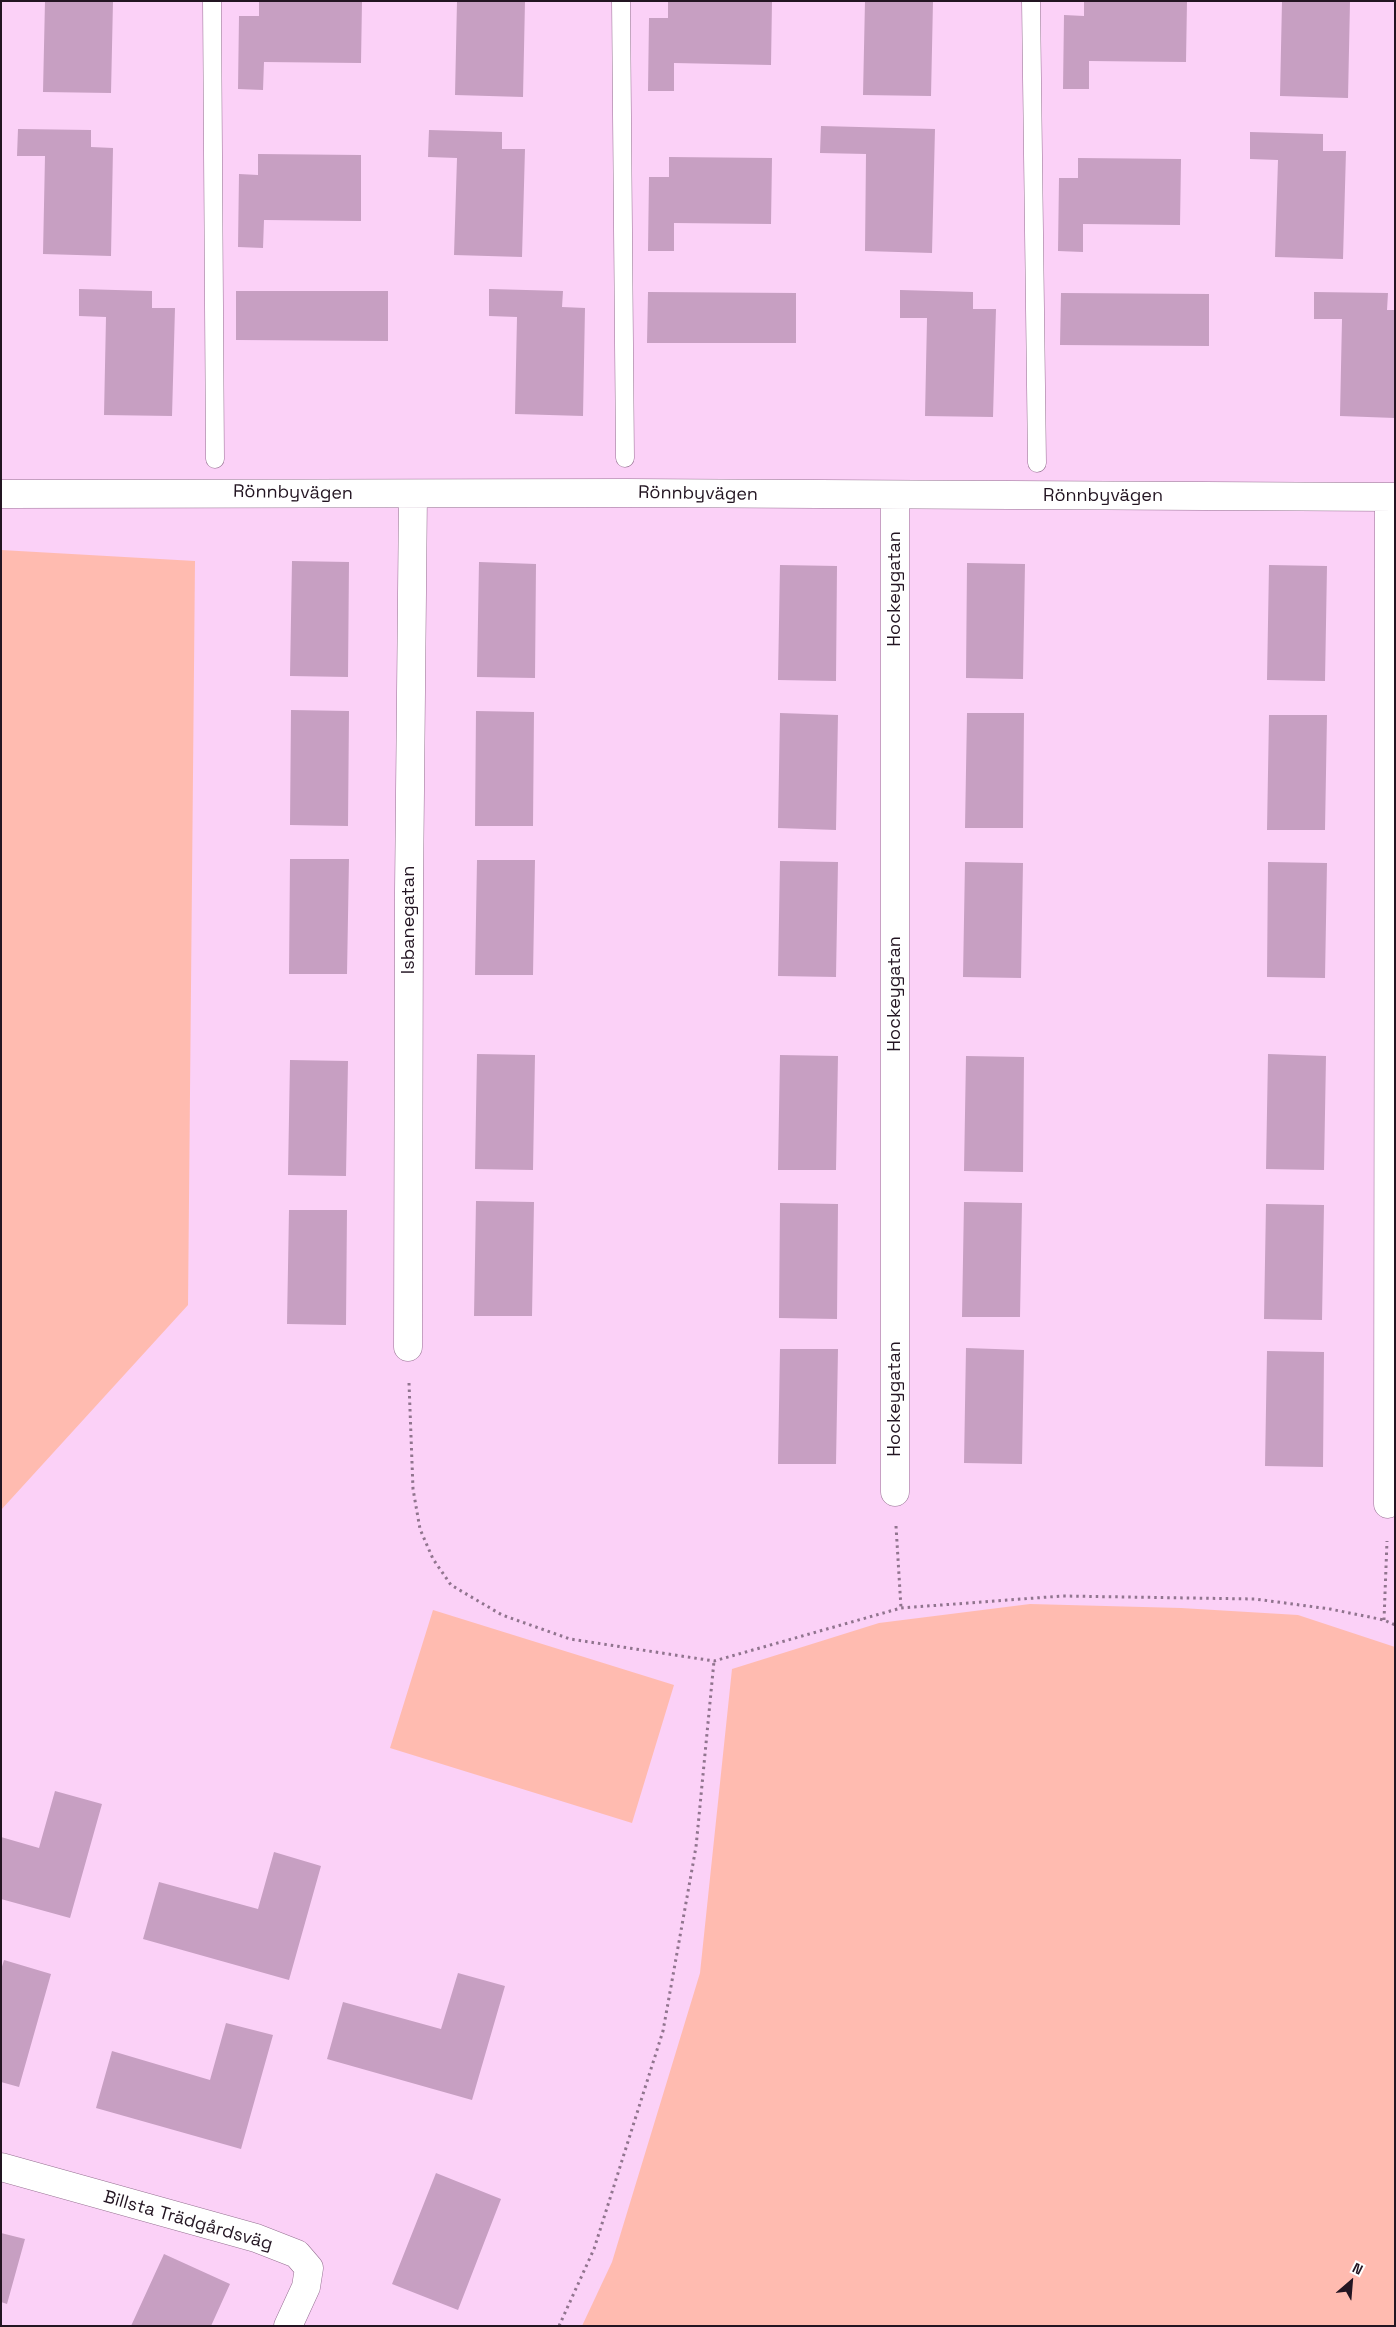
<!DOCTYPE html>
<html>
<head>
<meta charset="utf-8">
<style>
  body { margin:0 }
  #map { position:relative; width:1396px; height:2327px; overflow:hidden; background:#fbd1f7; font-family:"Space Grotesk",sans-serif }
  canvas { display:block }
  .frame { position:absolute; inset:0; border:2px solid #231522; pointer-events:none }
  .north { position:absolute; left:1326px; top:2257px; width:50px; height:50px; -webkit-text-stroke:4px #fff; paint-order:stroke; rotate:27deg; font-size:14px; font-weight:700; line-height:20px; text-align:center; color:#231522 }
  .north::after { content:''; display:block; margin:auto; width:18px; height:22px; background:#231522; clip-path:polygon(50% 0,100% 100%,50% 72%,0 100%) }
</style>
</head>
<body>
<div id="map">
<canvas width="1396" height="2327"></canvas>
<div class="frame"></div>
<div class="north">N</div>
</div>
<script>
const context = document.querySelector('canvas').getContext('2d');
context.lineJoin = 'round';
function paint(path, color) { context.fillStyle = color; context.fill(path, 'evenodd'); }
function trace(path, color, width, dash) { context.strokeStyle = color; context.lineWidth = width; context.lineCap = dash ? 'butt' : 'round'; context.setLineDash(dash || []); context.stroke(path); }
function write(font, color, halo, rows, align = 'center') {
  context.font = font + ' "Space Grotesk",sans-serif'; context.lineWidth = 4; context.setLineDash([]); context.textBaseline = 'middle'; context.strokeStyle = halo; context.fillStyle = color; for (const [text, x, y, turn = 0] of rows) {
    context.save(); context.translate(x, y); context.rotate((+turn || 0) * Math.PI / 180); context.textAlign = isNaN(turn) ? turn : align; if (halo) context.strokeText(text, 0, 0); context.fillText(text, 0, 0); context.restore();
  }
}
const green = new Path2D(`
  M1,550L195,561L188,1305L1,1510Z
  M1030,1604L1181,1608L1298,1615L1395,1647V2326H582L612,2262L700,1973L732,1669L879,1623Z
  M433,1610L674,1685L632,1823L390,1748Z`);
const building = new Path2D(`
  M45,1H113L111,93L43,92Z
  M259,1H362L361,63L264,62L263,90L238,89L239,16H259Z
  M457,1H525L523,97L455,95Z
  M668,1H772L771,65L674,63V91H648L649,18H668Z
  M865,1H933L931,96L863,95Z
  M1084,1H1187L1186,62L1089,61V89H1063L1064,15L1084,16Z
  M1282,1H1350L1348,98L1280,96Z
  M821,126L935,129L932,253L865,251L866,154L820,153Z
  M18,129L91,130V147L113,148L111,256L43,254L45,156H17Z
  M429,130L502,132V149H525L522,257L454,255L457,158L428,157Z
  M1250,132L1323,134V151H1346L1343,259L1275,257L1278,160L1250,159Z
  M258,154L361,155V221L264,220L263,248L238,247L239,174L258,175Z
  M669,157L772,158L771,224L674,223V251H648L649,177H669Z
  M1078,158L1181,159L1180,225L1083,224V252L1058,251L1059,178H1078Z
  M79,289L152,291V308H175L172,416L104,415L106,317L79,316Z
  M489,289L563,291L562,307L585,308L583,416L515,414L517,317L489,316Z
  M900,290L973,292V309H996L993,417L925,416L927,318H900Z
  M236,291H388V341L236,340Z
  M648,292L796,293V343H647Z
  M1314,292L1388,293L1387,310H1395V418L1340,416L1342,319H1314Z
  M1061,293L1209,294V346L1060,345Z
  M292,561L349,562L348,677L290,676Z
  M479,562L536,564L535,678L477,677Z
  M967,563L1025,564L1023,679L966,678Z
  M780,565L837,566L836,681L778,680Z
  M1269,565L1327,566L1325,681L1267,680Z
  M291,710L349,711L348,826L290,825Z
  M476,711L534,712L533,826H475Z
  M780,713L838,715L836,830L778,828Z
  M967,713H1024L1023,828H965Z
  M1269,715H1327L1325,830H1267Z
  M290,859H349L347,974H289Z
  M477,860H535L533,975H475Z
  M780,861L838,862L836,977L778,976Z
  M965,862L1023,863L1021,978L963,977Z
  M1268,862L1327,863L1325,978L1267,977Z
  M477,1054L535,1055L533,1170L475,1169Z
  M1268,1054L1326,1056L1324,1170L1266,1169Z
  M780,1055L838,1056L836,1170H778Z
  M966,1056L1024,1057L1023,1172L964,1171Z
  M290,1060L348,1061L346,1176L288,1175Z
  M476,1201L534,1202L532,1316H474Z
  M964,1202L1022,1203L1020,1317H962Z
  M780,1203L838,1204L837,1319L779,1318Z
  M1266,1204L1324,1205L1322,1320L1264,1319Z
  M289,1210H347L346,1325L287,1324Z
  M966,1348L1024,1350L1022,1464L964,1463Z
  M780,1349H838L836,1464H778Z
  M1267,1351L1324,1352L1323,1467L1265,1466Z
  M55,1791L102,1804L70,1918L1,1899V1837L39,1848Z
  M274,1852L321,1866L289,1980L143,1939L159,1882L258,1909Z
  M4,1960L51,1974L19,2087L1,2082V1970Z
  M458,1973L505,1986L472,2100L327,2059L343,2002L441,2029Z
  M226,2023L273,2035L241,2149L96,2108L112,2051L210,2080Z
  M436,2173L501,2199L458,2310L392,2284Z
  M1,2233L25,2239L7,2304L1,2302Z
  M164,2254L230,2284L211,2326H131Z`);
const path = new Path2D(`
  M409,1383L413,1489L420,1529L433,1559L451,1585L502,1615L570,1639L714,1661L901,1608L1062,1596L1255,1599L1330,1609L1384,1620L1395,1625
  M896,1526L901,1608
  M1384,1620L1387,1541
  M559,2326L594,2249L663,2031L696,1847L714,1661`);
const lane = new Path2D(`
  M212,1L215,459
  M621,1L625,458
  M1031,1L1037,463`);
const street = new Path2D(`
  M1,494L627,493L1395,497
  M895,496V1492
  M408,1347L409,890L413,494
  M1388,1504L1389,497
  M1,2167L256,2238L297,2254L309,2268L306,2287L288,2326`);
const streetNames = [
  ["Rönnbyvägen",293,493,1],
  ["Rönnbyvägen",698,494,1],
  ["Rönnbyvägen",1103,496],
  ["Hockeygatan",895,589,-90],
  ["Isbanegatan",409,920,-90],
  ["Hockeygatan",895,994,-90],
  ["Hockeygatan",895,1399,-90],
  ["Billsta Trädgårdsväg",188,2221,16]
];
paint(green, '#ffbbb0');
paint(building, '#c79fc2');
trace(lane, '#957091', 19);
trace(street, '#957091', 29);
trace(path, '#90748e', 3, [2.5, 4]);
trace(lane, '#fff', 18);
trace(street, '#fff', 28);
write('18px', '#231522', '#fff', streetNames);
</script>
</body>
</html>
